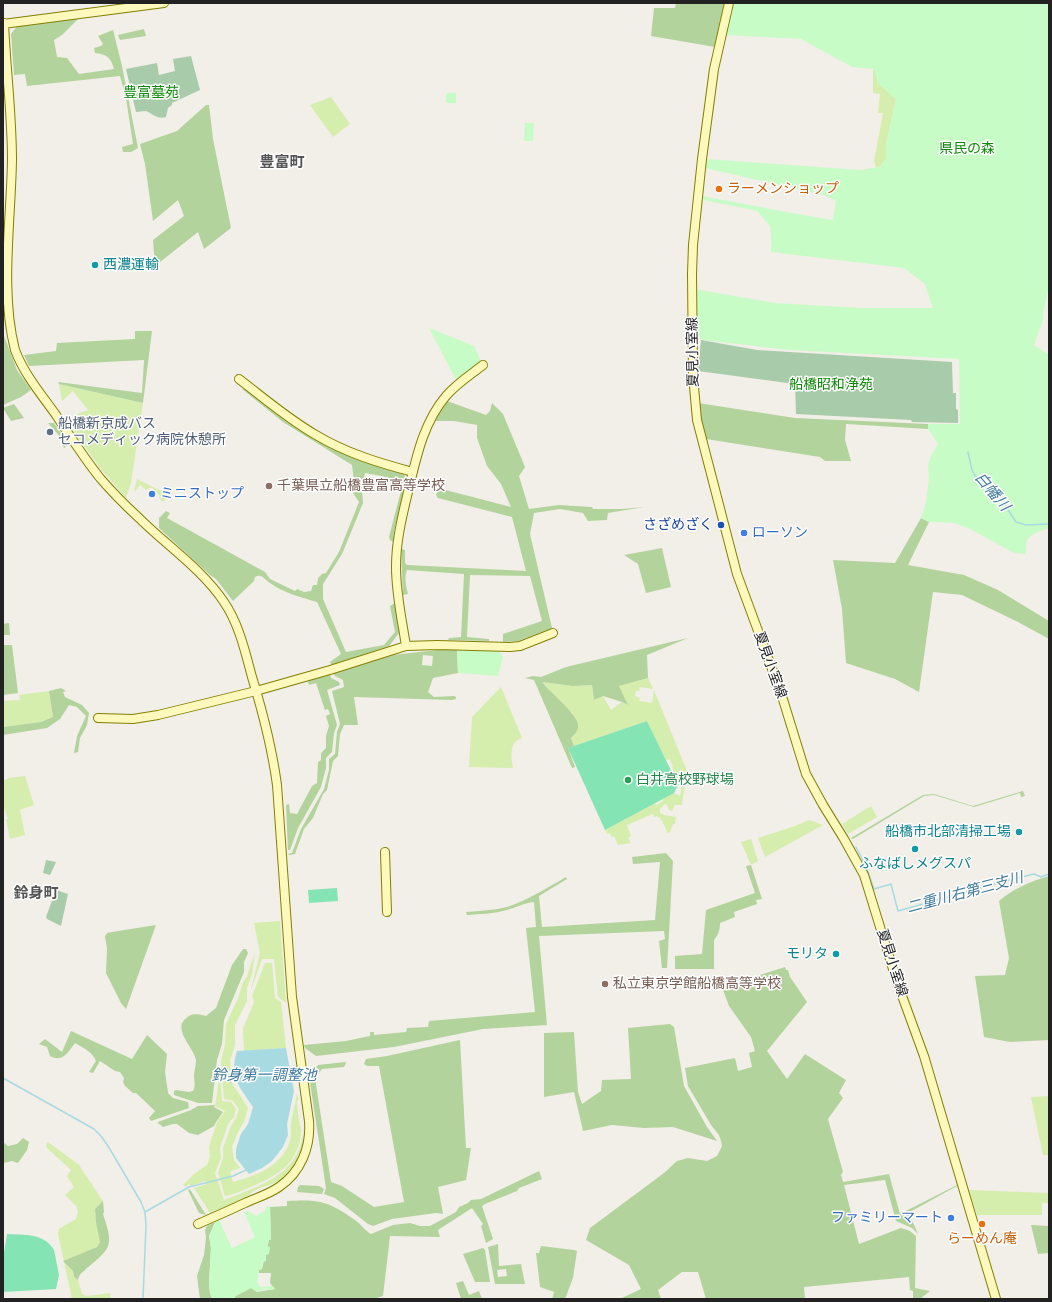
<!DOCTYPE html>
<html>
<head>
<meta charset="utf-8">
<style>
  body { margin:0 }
  #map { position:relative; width:1052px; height:1302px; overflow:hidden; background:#f2eee8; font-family:Figtree,sans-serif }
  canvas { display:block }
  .frame { position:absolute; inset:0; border:4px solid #222; pointer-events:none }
</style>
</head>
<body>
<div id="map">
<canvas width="1052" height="1302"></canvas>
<div class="frame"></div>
</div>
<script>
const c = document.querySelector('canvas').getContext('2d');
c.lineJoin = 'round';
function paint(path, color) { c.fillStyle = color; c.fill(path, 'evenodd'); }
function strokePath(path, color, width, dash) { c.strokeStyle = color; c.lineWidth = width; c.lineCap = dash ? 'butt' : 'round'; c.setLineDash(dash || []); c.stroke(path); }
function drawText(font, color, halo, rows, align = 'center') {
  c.font = font + ' Figtree,"Noto Sans JP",sans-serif'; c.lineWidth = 3; c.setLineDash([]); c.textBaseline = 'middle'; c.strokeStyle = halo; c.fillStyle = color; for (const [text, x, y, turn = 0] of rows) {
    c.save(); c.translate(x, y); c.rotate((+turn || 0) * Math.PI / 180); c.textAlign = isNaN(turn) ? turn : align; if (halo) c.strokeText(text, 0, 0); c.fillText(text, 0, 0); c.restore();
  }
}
paint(new Path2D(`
  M875 69 878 83 896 99 886 144V159L879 167H876L874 161 883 113H878L880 94 873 93V70Z
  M331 97 350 124 333 137 310 105Z
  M59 384 143 403 131 483 126 498 100 468 73 430 83 423 77 414 88 410 73 391 62 401Z
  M137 479 169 495 163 502 159 497 160 496 151 487 146 490 140 485 134 492Z
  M648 678 653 689 640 687 639 691H636L635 696 640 698 639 701 652 703 654 690 687 771 682 805H675L672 811 669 810 667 805 665 804 660 809V813L664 815 676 817 675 824H673L670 832 667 833 666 832 667 831 660 817 659 818 657 816 654 817 653 814 627 825 631 836 628 838 631 843 618 845 614 836 612 837 609 833 607 834 605 830 655 803 656 805 663 801 662 799 674 793 680 796 682 786 678 785 672 774 675 773 672 767 673 766 669 759 666 760 647 721 574 746 571 738C579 729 579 724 573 714L542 682 573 686 592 685 594 700 603 696 611 710 622 702 627 705 619 686Z
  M501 687 522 738C509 742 511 756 513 768L469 767 472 717Z
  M49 691 53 717 41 722 3 727V701L20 700 19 695Z
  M25 776 34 805 20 810 25 835 10 839 6 819H8L3 806V781L9 778Z
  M871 806 877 817 848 834 842 824Z
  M809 820 823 825 765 857 758 838 795 826Z
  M751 839 758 861 751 865 741 842Z
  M280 921 286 1003 278 997 274 959H262L250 993 260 953 254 923Z
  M255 952 252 974 247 988V1001L235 1025V1045L230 1061 232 1083 248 1108 244 1122 238 1132 232 1147 234 1160 240 1168 230 1171 233 1182C256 1176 283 1166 290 1140 292 1134 290 1128 291 1122 293 1113 295 1103 297 1094L299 1100 297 1101C297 1107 298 1113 299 1119 299 1125 302 1128 301 1134 297 1166 275 1177 248 1188 241 1191 233 1195 225 1196L218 1173 223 1158V1148L231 1126 236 1118 239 1109 233 1101 224 1099 221 1061 225 1044 226 1024 239 996 242 984 247 976Z
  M265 963H272L275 998 281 1002 286 1048 244 1051 243 1029 254 1002 252 996Z
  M220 1073 222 1101 231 1102 236 1109 234 1117 228 1124 220 1148 221 1158 215 1173 224 1200C258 1186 296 1177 303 1135 305 1126 303 1115 302 1107L303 1106C307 1133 305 1165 279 1181 272 1185 263 1186 256 1190 252 1192 248 1196 244 1199 233 1205 221 1208 210 1213L194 1188 207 1184 205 1181 191 1186 189 1184 186 1187 183 1185 194 1174 207 1165 210 1157 209 1147 217 1122 225 1111 215 1106Z
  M1049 1096V1155H1043L1031 1097Z
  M48 1142 79 1165 103 1201 95 1209 96 1223 100 1241 97 1247 63 1261 73 1271 74 1277 78 1280 82 1294 87 1296 110 1293 111 1299H72L58 1234 59 1229 76 1219 78 1211 76 1206 65 1195 74 1187 67 1176 71 1170 47 1148 46 1145Z
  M969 1190 1049 1193V1203H1042V1215H977Z`), '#d5eead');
paint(new Path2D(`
  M676 3H725L715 47 651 36 654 8H675Z
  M80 17 62 35 54 40 57 57 67 58 79 74 114 69C111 58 107 54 95 53L94 48 101 46 103 44 98 36 113 30 122 66 138 148 131 152H123L122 147 133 144 126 98 120 76 27 86 25 74 14 75 11 34 17 26Z
  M144 29 146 36 120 40 118 35Z
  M206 105H209L213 139 231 228 204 249 198 232 155 266 153 240 184 216 178 200 153 221 145 164 140 144 177 131Z
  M135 331H152L143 403 59 384 58 382 142 393 144 360 29 366 24 355 56 351 57 343 135 339Z
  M3 333 17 370 31 390 21 397 3 405Z
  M242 389H247L285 419 404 474 407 480 394 530 393 542 390 540 389 537 402 487 400 482 382 476 365 473 362 489 363 503 342 554 323 584V599L346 652 384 645 395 632 390 606 393 604H395L399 633 389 646 334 664H331L330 662 341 654 317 602C300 597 284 593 270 583 265 580 262 573 255 577L254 581 233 601 216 579 210 575 159 528V518L166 511 170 513 167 518 265 572 270 579 295 591 297 589 304 592 311 591 313 585H317L318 578 322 574 326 573 339 552 359 502 351 490 354 481 352 465 283 422Z
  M447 401 486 415 490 411 492 403 503 414 525 467 519 476 529 509 559 505 592 507 593 509H622L644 507 608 513 607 520 588 521 583 513 560 509 534 513 530 534 552 628 518 641 503 642V634L542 621 530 576 470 575 467 637 489 639V641L448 640 449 638 461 637 464 574 407 570C404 577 406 586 408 594L403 595 401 549 405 550V563L407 565 526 571 512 517 438 498 436 495 438 488 511 507 501 484 487 466 477 438V425L454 421H434Z
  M698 403 795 418 928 424V429L846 424 845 440 851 461H825L820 457 706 439Z
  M14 404 24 418 11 421 3 408Z
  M48 423H54L69 444 64 448 62 444 63 440Z
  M921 518 929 522 908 565 964 575 998 590 1049 621V639L1018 622 962 595 933 592 919 692 895 679 846 663 842 609 833 560 895 563Z
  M662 548 671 587 646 593 638 564 624 555Z
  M9 623 10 635H3V624Z
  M688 638 647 655 648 678 619 686 628 705 622 702 603 696 594 700 592 685 573 686 542 682C550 692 576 713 578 724 579 730 575 734 571 738L574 746 568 748 575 767 572 768 534 680 525 678 533 676 541 677 566 667Z
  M3 645H12L18 693 3 695Z
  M437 650H457L458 673 433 678 428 692 434 697 454 696 456 697V699L452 700 354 697 358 725H344L340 734 338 756 333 761 327 790 323 794 313 818 304 829 295 854 289 855 288 854 292 853 301 829 324 789 329 770V759L335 754 337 732 340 724 332 691 344 687 343 680 335 676 333 673 393 655ZM423 655 433 656 432 666 422 665Z
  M330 674 331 678 339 682 340 685 327 690 337 725 334 733 332 752 326 758V768L321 787 298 828 290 850H288L286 805 289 804 290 813 297 814 312 786 317 783 318 762 321 760V753L326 748V736L329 726 326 716 330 714 328 709 325 710 316 683 309 685 308 681Z
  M61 688 66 691 63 692 65 697 82 705 89 713 87 725 80 738 78 752 74 753 77 736 86 716 77 707 69 705 60 719 47 728 3 735V727L41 722 53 717 49 691Z
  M1023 791 1025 796 1021 797 1020 793 974 807 934 795 924 796 853 839 851 838 923 795 934 794 973 806Z
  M666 853 673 861 667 968H662L659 941 665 939 664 931 539 936 547 1025 483 1029 394 1047 316 1056 305 1048 304 1045 346 1041 370 1036V1032H374V1035L406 1032 407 1028 428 1027 429 1021 535 1012 526 928 536 927 534 902C524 903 517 907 507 910 494 914 480 914 467 915L466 912C480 911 494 910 507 907 528 900 547 888 566 877L567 879 539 896 542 927 655 920 660 862 633 864 632 857Z
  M751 865 762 899 756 900 757 904 734 912 735 917 720 923C720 930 718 935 714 940V969H675V956L702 954 706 910 755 893 746 866Z
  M1049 876V1040L1010 1042 984 1037 975 976 1005 975 1009 958 999 901C1014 888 1030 882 1049 876Z
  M156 925 126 1009 121 1003 106 973 107 949 105 936 107 933 112 932Z
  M243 949H246L248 953 244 962V972L224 1020 222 1044 217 1060 212 1103H198L174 1095V1091L176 1090 189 1092 193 1091C196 1086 194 1081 194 1076 194 1071 196 1066 196 1060 194 1049 178 1035 182 1023 189 1013 195 1013 206 1016L216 1008 232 965Z
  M785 967 786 970H788L790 977 807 1002 767 1051 787 1079 805 1054 846 1080 839 1093 843 1098 828 1119 843 1172 841 1175 843 1182 889 1174 900 1214 957 1185V1186L908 1213 911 1218 918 1234 912 1228 896 1221 885 1180 844 1185 859 1244 901 1228 910 1231 916 1236 915 1288 930 1291 920 1299H913V1291L910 1290 909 1277 804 1287 805 1299H706L698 1272H682L658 1290 661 1299H620L641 1289 629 1265 586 1240 590 1228 664 1173 677 1161 688 1158 707 1161 717 1156 722 1146 721 1141 719 1135 711 1125 688 1086 685 1068 735 1058 738 1071 752 1067 749 1053 755 1051 751 1037 729 1006 722 987Z
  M670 1024 674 1027 684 1086 707 1127 717 1141 673 1127 644 1128 612 1125 583 1131 574 1092 544 1097V1033L574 1032 578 1092 582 1104 601 1091 602 1080 631 1079 628 1028Z
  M71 1031 132 1059 147 1035 167 1054 165 1072 168 1093 173 1098 188 1102 189 1108 151 1121 149 1118 155 1111 136 1093H133L125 1086 123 1082 124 1078 120 1072 115 1071 100 1061 93 1073 89 1072 96 1061C92 1051 83 1048 75 1043 68 1052 63 1063 50 1056L47 1047 39 1044 45 1039 62 1052Z
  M460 1040 466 1148H471L466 1180 438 1187 443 1214 436 1213 392 1219 373 1226 368 1224 335 1198 324 1194 326 1188 309 1076 318 1065 345 1062 346 1063 344 1067 322 1069 315 1078 331 1182 342 1186 374 1207 404 1202 379 1066H367L364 1064 366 1059 387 1056Z
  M215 1105 214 1107 223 1112 216 1122 214 1126 198 1135 189 1133 177 1124H173L163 1127 158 1123V1122L191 1110 198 1106Z
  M23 1138 29 1142 27 1150 18 1163 12 1161 3 1163V1142L8 1146 17 1144Z
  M539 1171 542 1179 519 1188 517 1191 485 1204 482 1206 493 1239 486 1243 481 1226 483 1224 472 1208 438 1230 440 1237 390 1236 383 1296 373 1299H234L235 1296 251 1288 257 1292 275 1289 270 1283 271 1273H259V1270L262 1269 269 1240 271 1239 270 1207 287 1206V1201C320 1199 328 1201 355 1220 361 1224 365 1231 371 1234L393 1225 410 1223 420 1226H430L456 1212 459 1207 468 1203 471 1200 481 1199Z
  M300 1185 319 1186 324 1189 322 1194 297 1192 298 1187Z
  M189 1189 191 1191 206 1215 199 1213 188 1190Z
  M103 1201 104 1212 103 1214C113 1245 113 1247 87 1268 83 1272 79 1274 78 1280L74 1277 73 1271 63 1261 97 1247 100 1242 96 1223 95 1209Z
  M215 1222 209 1236 211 1248 209 1283 210 1293 212 1299H200L197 1276 204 1255 206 1238 205 1230 207 1226Z
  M1031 1225 1049 1226V1253L1038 1254Z
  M498 1244 499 1266 521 1264 525 1284H495L488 1247ZM506 1269 507 1276 498 1277 497 1270Z
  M541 1246 574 1250 577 1251 573 1278 565 1299H552L554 1292 540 1287 536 1253H539Z
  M483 1248 485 1250 490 1282H475L463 1254Z
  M463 1281 469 1295 479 1291 482 1299H461L456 1283Z`), '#b3d39c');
paint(new Path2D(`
  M191 56 200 90 172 103V105L168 108 166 117C158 120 153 114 146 111L136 112 126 69 157 63 159 75 175 71 173 59Z
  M701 340 757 350 952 362 953 393H956V409L958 410V423L912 422 911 420 796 414 795 384 698 371Z
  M46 860 56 862 50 875 43 873Z
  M56 890 68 894 61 926 47 919 46 917Z`), '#a8cca9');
paint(new Path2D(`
  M734 3H1049V285L1043 313V320L1034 345 1049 355V528C1041 531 1027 534 1026 544 1026 548 1027 550 1025 554L1014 553 970 529 954 523 938 522H929L921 518 926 503 929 478 928 464 932 454 938 444 928 429V424H960L959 359 789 350 695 339 694 289 775 303 862 308H933L925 284 904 268 771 252V234L770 226 757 211 704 200 702 196 792 213 833 220 836 201 824 195 705 168 706 159 860 170 879 167 886 159V144L896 99 878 83 874 69 852 67 801 39 726 35Z
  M446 93H456V103H446Z
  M525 123H534L533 141H524Z
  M429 328 474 346 481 361 456 380Z
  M457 650 499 651 503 657 498 676 458 673Z
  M267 1206 270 1207 271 1240H269L267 1246 270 1247 269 1254 266 1255V1261L263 1262 262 1269 259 1270 257 1282 261 1287 272 1286 275 1288 273 1290 265 1289 257 1292 251 1288 236 1296 234 1299H212L210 1293 209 1283 211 1248 209 1236 215 1223 214 1222 219 1220 232 1248 255 1237 244 1212 248 1211 256 1216 265 1211Z`), '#c8fcc6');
paint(new Path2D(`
  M647 721 678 785 674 793 605 830 568 748Z
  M337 888 338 901 309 903 308 890Z
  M7 1234C25 1235 44 1233 54 1250L59 1275 56 1289 3 1292V1259Z`), '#84e4b3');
paint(new Path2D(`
  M286 1048 294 1091 287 1124 288 1135 283 1147 272 1161 262 1168 249 1174 236 1158V1149L241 1134 248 1124 253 1107C239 1086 229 1077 237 1051Z`), '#a7dbe1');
strokePath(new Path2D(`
  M968 452 972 470 975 476 987 489 999 496 1016 522 1026 525 1049 524
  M856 847 865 864 874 889 891 884 898 911 1009 880 1034 874 1041 877 1049 874
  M3 1078 94 1129 101 1136 108 1146 141 1202 145 1212 146 1226 143 1299
  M145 1212 189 1187 233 1176 246 1170`), '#a7dbe1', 1.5);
const secondary = new Path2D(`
  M729 3 714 69 702 159 693 245 692 274 693 376 697 420 737 574 781 693 806 774 823 805 844 839 864 875 897 982 924 1056 996 1299
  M4 23C6 69 12 114 12 160 11 221 0 292 15 350 24 374 41 394 56 415 70 436 84 458 100 478 112 492 125 505 139 518 166 545 202 569 224 602 239 624 245 651 252 677 263 713 272 748 277 785L292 997 309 1121C311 1147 301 1172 279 1187 269 1194 256 1198 245 1203 230 1210 214 1217 198 1224
  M3 24 164 3
  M239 379C264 398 288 419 316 435 346 453 379 463 413 472
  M406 646C402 620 396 594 396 567 396 541 402 517 408 492 416 459 423 423 446 396 456 384 470 375 483 365
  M98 718 133 719 158 715 256 691 330 670 406 646 437 645 510 647 520 646 553 633
  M385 852 387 912`);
strokePath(secondary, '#828000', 10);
strokePath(secondary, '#fdf8bc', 8);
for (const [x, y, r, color] of [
  [719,189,4,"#e8710a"],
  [95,265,4,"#0f9aa8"],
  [50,432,4,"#5c6f8a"],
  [269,486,4,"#8d6e63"],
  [152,494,4,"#3f7fe0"],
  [721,525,4,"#1a4fb4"],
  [744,533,4,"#3f7fe0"],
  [628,780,4,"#2e9e5b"],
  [1019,832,4,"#0f9aa8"],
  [915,849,4,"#0f9aa8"],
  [836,954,4,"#0f9aa8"],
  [605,984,4,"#8d6e63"],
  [951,1218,4,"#3f7fe0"],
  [982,1224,4,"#e8710a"]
]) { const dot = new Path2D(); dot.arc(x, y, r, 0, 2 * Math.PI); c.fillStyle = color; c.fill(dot); strokePath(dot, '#fff', 1.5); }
drawText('14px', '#0c8907', '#fff', [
  ["豊富墓苑",151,93],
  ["県民の森",967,149],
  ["船橋昭和浄苑",831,385]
]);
drawText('14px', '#c56008', '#fff', [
  ["ラーメンショップ",727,189],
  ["らーめん庵",982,1239,"center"]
], 'left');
drawText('14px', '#0d838f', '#fff', [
  ["西濃運輸",103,265,"left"],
  ["船橋市北部清掃工場",1011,832],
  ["ふなばしメグスパ",915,864,"center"],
  ["モリタ",828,954]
], 'right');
drawText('14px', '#222', '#fff', [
  ["夏見小室線",693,352,-91],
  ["夏見小室線",770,665,70],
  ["夏見小室線",892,963,72]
]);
drawText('14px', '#4e5e75', '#fff', [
  ["船橋新京成バス",58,424],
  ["セコメディック病院休憩所",58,440]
], 'left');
drawText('14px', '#785e54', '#fff', [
  ["千葉県立船橋豊富高等学校",277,486],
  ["私立東京学館船橋高等学校",613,984]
], 'left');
drawText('14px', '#366cbe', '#fff', [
  ["ミニストップ",160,494],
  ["ローソン",752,533],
  ["ファミリーマート",943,1218,"right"]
], 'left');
drawText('14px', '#164399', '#fff', [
  ["さざめざく",713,525]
], 'right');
drawText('14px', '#27864d', '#fff', [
  ["白井高校野球場",636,780]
], 'left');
drawText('bold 15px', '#555', '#fff', [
  ["豊富町",282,163],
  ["鈴身町",36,894]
]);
drawText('italic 15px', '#407b9e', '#fff', [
  ["白幡川",992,492,50],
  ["二重川右第三支川",965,893,-15],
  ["鈴身第一調整池",264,1076]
]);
</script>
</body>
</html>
